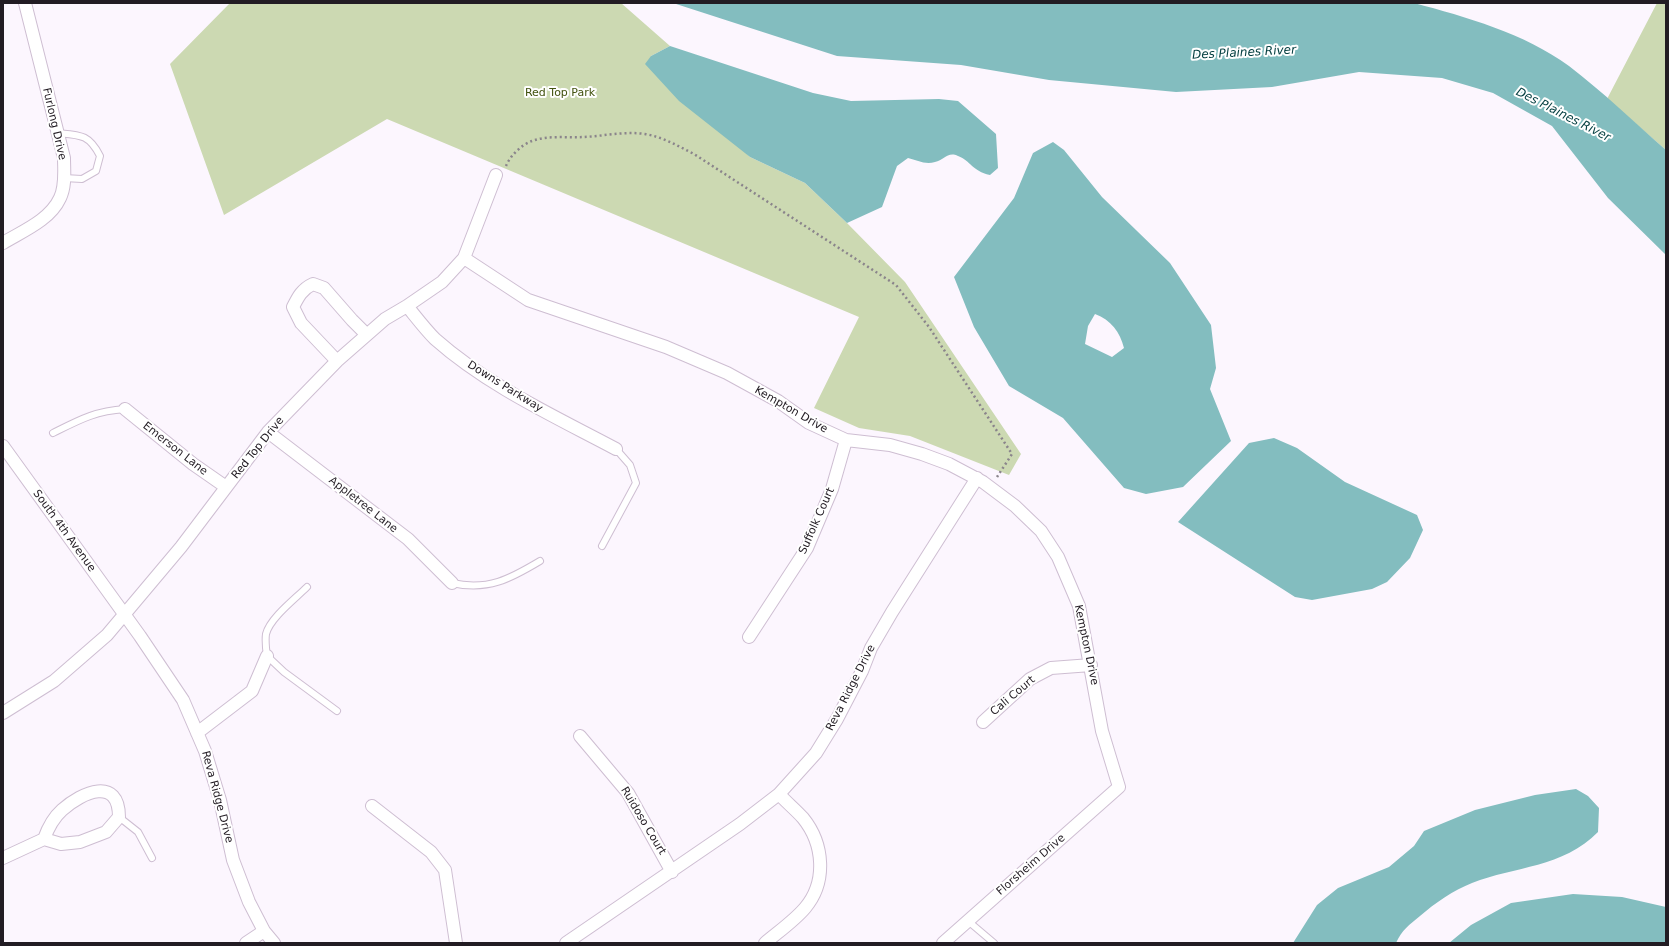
<!DOCTYPE html>
<html>
<head>
<meta charset="utf-8">
<style>
  body { margin:0 }
  #map { position:relative; width:1669px; height:946px; overflow:hidden; background:#fcf6fe; font-family:"DejaVu Sans",sans-serif }
  canvas { display:block }
  .frame { position:absolute; inset:0; border:4px solid #221c23; pointer-events:none }
</style>
</head>
<body>
<div id="map">
<canvas width="1669" height="946"></canvas>
<div class="frame"></div>
</div>
<script>
const c = document.querySelector('canvas').getContext('2d');
c.lineJoin = 'round';
function paint(path, color) { c.fillStyle = color; c.fill(path, 'evenodd'); }
function strokePath(path, color, width, dash) { c.strokeStyle = color; c.lineWidth = width; c.lineCap = dash ? 'butt' : 'round'; c.setLineDash(dash || []); c.stroke(path); }
function drawText(font, color, halo, rows, align = 'center') {
  c.font = font + ' "DejaVu Sans",sans-serif'; c.lineWidth = 4; c.setLineDash([]); c.textBaseline = 'middle'; c.strokeStyle = halo; c.fillStyle = color; for (const [text, x, y, turn = 0] of rows) {
    c.save(); c.translate(x, y); c.rotate((+turn || 0) * Math.PI / 180); c.textAlign = isNaN(turn) ? turn : align; if (halo) c.strokeText(text, 0, 0); c.fillText(text, 0, 0); c.restore();
  }
}
paint(new Path2D(`
  M230 3H621L670 46 651 56 750 157 805 183 847 223 905 282 1021 454 1009 475 910 436 859 428 814 408 859 317 387 119 224 215 170 64Z
  M1657 3H1666V150L1607 99Z`), '#ccd9b2');
paint(new Path2D(`
  M673 3H1414C1466 17 1524 33 1569 66 1603 92 1634 122 1666 150V255L1608 198 1552 126 1493 93 1442 78 1359 72 1272 87 1176 92 1049 80 961 65 837 56Z
  M670 46 813 93 851 101 939 99 958 101 996 134 998 168 990 175C972 171 971 161 958 156 948 151 944 160 935 162 925 165 917 160 908 158L897 166 882 207 847 223 805 183 750 157 679 101 645 64 651 56Z
  M1053 142 1064 150 1102 197 1170 263 1211 325 1216 368 1210 389 1231 441 1183 487 1146 494 1124 488 1063 418 1009 386 974 327 954 277 1014 198 1033 153ZM1095 314C1111 320 1120 332 1124 348L1112 357 1085 344 1088 326Z
  M1274 438 1297 448 1345 482 1417 515 1423 530 1410 558 1387 582 1372 589 1312 600 1295 597 1178 522 1249 443Z
  M1576 789 1588 796 1599 808 1598 832C1563 868 1515 866 1472 883 1454 890 1435 903 1420 916 1409 925 1402 930 1396 943H1293L1317 905 1338 888 1389 867 1414 846 1424 831 1475 810 1535 795Z
  M1573 894 1622 897 1666 907V943H1449L1471 925 1511 903Z`), '#83bdbf');
const lane = new Path2D(`
  M57 133C80 135 89 134 100 156L96 171 82 179 64 178
  M53 433C79 420 95 411 125 409
  M602 546 636 483 630 465 616 449
  M452 583C488 591 510 579 540 561
  M307 587C295 599 270 618 266 634 265 641 266 649 267 656L284 672 337 711
  M119 817 138 832 152 858
  M968 921 994 943`);
const street = new Path2D(`
  M3 243C23 231 50 220 60 198 66 186 64 170 64 158L25 3
  M464 258 528 300 666 347 727 373 778 401 809 423 846 440 890 445 922 454 949 464 983 482 1015 506 1041 531 1058 557 1079 606 1102 731 1119 787 943 943
  M407 306C416 317 425 329 435 339 488 386 554 416 616 449
  M337 361 301 323 293 307C298 297 302 289 313 284L324 288 352 320 366 334
  M125 409 193 464 226 487
  M268 432 408 539 452 583
  M3 446 140 636 183 700 205 751 220 800 233 860 249 902 264 931 274 943
  M749 637 807 548 832 489 846 440
  M3 713 54 681 107 635 181 547 268 432 337 361 385 319 407 306 442 282 464 258 496 175
  M983 722 1030 679 1051 668 1091 665
  M197 733 252 691 267 656
  M580 736 628 793 672 872
  M372 806 431 852 445 870 456 943
  M3 858 44 839 61 844 80 842 106 832 119 817C119 776 82 792 62 810 53 818 48 828 44 839
  M246 943 264 931
  M566 943 740 824 779 794 816 753 837 719 862 671 871 648 892 612 977 478
  M765 943C778 932 794 921 805 908 827 882 824 844 803 818 795 809 786 802 779 794`);
strokePath(lane, '#cebed2', 8);
strokePath(street, '#cebed2', 14);
strokePath(new Path2D(`
  M506 166C510 156 521 145 532 141 548 135 567 138 584 137 604 136 624 131 645 134 663 137 678 146 694 154L896 285 929 327 1012 454 997 477`), '#8a848b', 2.5, [2, 3]);
strokePath(lane, '#fff', 6);
strokePath(street, '#fff', 12);
drawText('11px', '#42520f', '#fff', [
  ["Red Top Park",560,93]
]);
drawText('11px', '#221c23', '#fff', [
  ["Furlong Drive",54,124,77],
  ["Downs Parkway",505,387,32],
  ["Kempton Drive",791,410,30],
  ["Red Top Drive",258,448,-51],
  ["Emerson Lane",175,449,38],
  ["Appletree Lane",363,505,38],
  ["Suffolk Court",817,521,-66],
  ["South 4th Avenue",64,531,54],
  ["Kempton Drive",1086,645,78],
  ["Reva Ridge Drive",851,688,-63],
  ["Cali Court",1013,696,-40],
  ["Reva Ridge Drive",217,797,75],
  ["Ruidoso Court",643,821,59],
  ["Florsheim Drive",1031,865,-41]
]);
drawText('italic 12px', '#064042', '#fff', [
  ["Des Plaines River",1244,53,-3],
  ["Des Plaines River",1563,115,27]
]);
</script>
</body>
</html>
